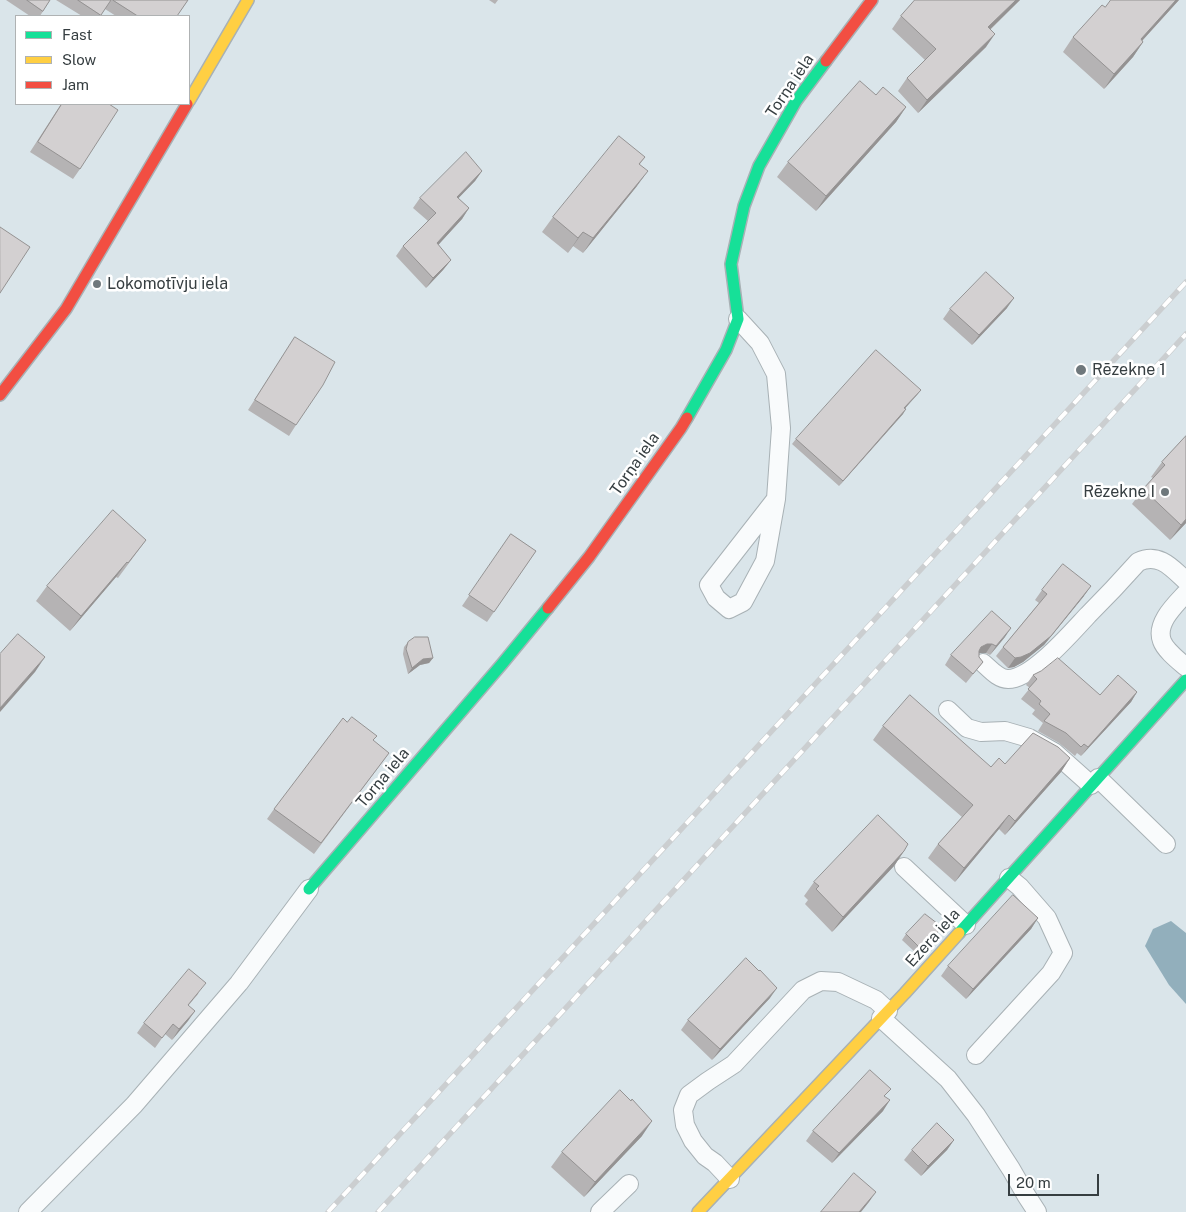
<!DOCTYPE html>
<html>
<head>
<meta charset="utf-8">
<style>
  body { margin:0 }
  #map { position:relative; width:1186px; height:1212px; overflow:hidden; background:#dae5ea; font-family:"Public Sans",sans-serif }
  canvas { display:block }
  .legend { position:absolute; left:15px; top:15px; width:175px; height:90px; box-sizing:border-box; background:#fff; border:1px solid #afb2b3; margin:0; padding:6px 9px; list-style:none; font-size:15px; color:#363e41 }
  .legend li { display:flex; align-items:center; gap:10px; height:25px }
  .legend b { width:25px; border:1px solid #afb2b3 }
  .scale { position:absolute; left:1008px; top:1174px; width:91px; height:22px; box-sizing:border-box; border:2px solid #363e41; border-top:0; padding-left:6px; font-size:15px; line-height:18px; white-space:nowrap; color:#363e41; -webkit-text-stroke:4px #fff; paint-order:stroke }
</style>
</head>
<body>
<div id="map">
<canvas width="1186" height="1212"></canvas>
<ul class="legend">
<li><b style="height:6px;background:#16e098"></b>Fast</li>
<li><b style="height:6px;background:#ffcf43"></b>Slow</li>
<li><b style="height:6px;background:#f24e42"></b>Jam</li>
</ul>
<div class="scale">20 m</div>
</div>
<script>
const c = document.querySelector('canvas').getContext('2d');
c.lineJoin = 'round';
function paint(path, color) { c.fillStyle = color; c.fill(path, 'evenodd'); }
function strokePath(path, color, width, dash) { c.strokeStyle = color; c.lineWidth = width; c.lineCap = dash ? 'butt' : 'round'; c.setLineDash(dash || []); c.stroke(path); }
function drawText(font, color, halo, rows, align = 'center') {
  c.font = font + ' "Public Sans",sans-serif'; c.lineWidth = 5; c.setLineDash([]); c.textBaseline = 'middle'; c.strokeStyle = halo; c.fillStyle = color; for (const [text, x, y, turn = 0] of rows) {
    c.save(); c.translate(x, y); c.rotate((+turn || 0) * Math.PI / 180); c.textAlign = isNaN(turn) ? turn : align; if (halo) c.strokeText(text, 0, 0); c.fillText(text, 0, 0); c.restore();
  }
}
paint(new Path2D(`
  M1171 921 1186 933V1004L1169 985 1145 946 1153 929Z`), '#92afbc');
const lane = new Path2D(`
  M738 319 760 343 776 374 781 428 776 499 709 585 716 598 729 609 743 602 765 561 776 499
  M1186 593C1176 604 1155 623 1162 641 1165 650 1179 661 1186 667
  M983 663C990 669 998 679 1008 679 1032 679 1071 633 1088 615 1105 598 1122 580 1138 562 1159 552 1172 568 1186 581
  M948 710 967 728 981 732 1005 731 1029 738 1054 752 1091 785
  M1098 778 1166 844
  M904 867 966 925
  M881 1018 948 1079 976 1115 1011 1169 1026 1195 1037 1212
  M976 1055 1051 973 1063 953 1047 918 1020 887 1009 878
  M730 1179 715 1163 705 1156 693 1141 685 1125 683 1110 689 1095 708 1081 734 1064 803 990 821 981 838 982 876 1000 888 1011
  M28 1212 134 1105 239 983 309 889
  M600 1212 629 1184`);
const fast = new Path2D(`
  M687 418 726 350 738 319 731 264 744 206 759 166 796 101 826 61
  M309 889 502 664 548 608
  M959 933 1186 680`);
const slow = new Path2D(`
  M189 101 248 0
  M698 1212 905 993 959 933`);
const jam = new Path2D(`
  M826 61 872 0
  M0 395 66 309 187 104
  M548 608 589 557 681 428 687 418`);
strokePath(lane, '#a8b1b5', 20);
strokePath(fast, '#a8b1b5', 14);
strokePath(slow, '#a8b1b5', 14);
strokePath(jam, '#a8b1b5', 14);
strokePath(lane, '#f9fbfc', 18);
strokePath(fast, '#16e098', 11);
strokePath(slow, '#ffcf43', 11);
strokePath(jam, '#f24e42', 11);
const rail = new Path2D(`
  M328 1212 1186 282
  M378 1212 1186 334`);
strokePath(rail, '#cbced0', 5.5);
strokePath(rail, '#fff', 4, [11]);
paint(new Path2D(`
  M6 0H50L40 16H30Z
  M56 0H188L177 16H116L105 9 100 16H82Z
  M489 0H498L495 4Z
  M915 0H1020L991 29 986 47 918 113 898 91 907 78 925 60 892 29 901 16Z
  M1179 0 1142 41 1143 42 1133 57 1104 89 1063 52 1073 37 1105 7Z
  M876 95 906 107 896 122 816 211 777 177 788 162Z
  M61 104H109L80 169 73 179 30 152Z
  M645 157 640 164 637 186 583 253 573 246 568 253 542 232 553 217Z
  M482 171 475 181 458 198 469 208 462 219 438 245 451 260 443 270 426 288 396 256 403 246 428 221 413 208 420 198Z
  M1007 308 972 345 943 319 950 309Z
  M295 337 296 425 289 436 248 410Z
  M921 390 905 408 903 414 839 486 792 444 796 439Z
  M1186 436V523L1170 540 1132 504 1143 489 1153 478 1151 477 1162 462Z
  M511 534 536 551 487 622 462 606Z
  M146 540 118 578 116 577 70 631 36 601 47 586Z
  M1042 590 1084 596 1044 645 1023 662 1014 667 1008 668 996 656 1003 647 1039 603 1035 600Z
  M1005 637 990 655 986 653H979V657L983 662 966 683 945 665 951 655Z
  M408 642 433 658 429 663 420 665 408 674 403 654 404 647Z
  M1033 675 1100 695 1137 692 1131 702 1081 756 1077 753 1075 756 1059 743 1038 731 1043 723 1032 714 1035 710 1021 699 1030 688 1026 685Z
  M347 722 389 753 314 854 267 819 274 809Z
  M883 726 991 767 1005 764 1070 758 1061 772 1005 835 999 829 955 882 928 858 938 844 962 817 873 740Z
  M904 851 894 866 832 932 805 904 808 900 804 896 814 882Z
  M1038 918 1031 929 966 999 941 976 948 966Z
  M942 927 938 932 918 955 902 940 906 934Z
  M199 993 188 1006 195 1011 172 1040 165 1034 155 1048 137 1033 144 1023Z
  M770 998 712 1060 681 1030 688 1020Z
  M886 1097 883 1111 832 1163 806 1141 813 1131Z
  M642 1136 584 1197 551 1167 562 1152Z
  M954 1140 947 1150 921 1176 904 1160 912 1150Z`), '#b5b3b4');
paint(new Path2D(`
  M1016 0H1020L979 40 988 27Z
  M1176 0H1179L1130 54 1141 39Z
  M995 34 986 47 918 113 927 100Z
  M1143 42 1133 57 1104 89 1114 74Z
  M906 107 896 122 816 211 826 196Z
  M482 171 475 181 450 207 457 197Z
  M648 171 637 186 583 253 593 238Z
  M469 208 462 219 430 254 437 243Z
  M583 232 568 253 578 238Z
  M451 260 443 270 426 288 433 278Z
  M1014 298 1007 308 972 345 979 335Z
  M921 390 917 395 901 413 904 408Z
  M906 409 903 414 839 486 843 481Z
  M1186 519V523L1170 540 1181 525Z
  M127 562 116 577 70 631 81 616Z
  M1091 586 1084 596 1044 645 1023 662 1014 667 1008 668 1015 658Z
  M1011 628 1005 637 990 655 996 646Z
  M987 644H992L986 653H980L975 656 981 647Z
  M45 657 35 672 0 712V708Z
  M433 658 429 663 420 665 408 674 412 668 423 659Z
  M1137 692 1131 702 1081 756 1088 747Z
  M1070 758 1061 772 1005 835 1015 821Z
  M1009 815 999 829 955 882 964 868Z
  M904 851 894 866 832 932 843 917Z
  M1038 918 1031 929 966 999 973 989Z
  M777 988 770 998 712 1060 720 1049Z
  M195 1011 188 1021 172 1040 179 1029Z
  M890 1100 883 1111 832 1163 839 1153Z
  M652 1121 642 1136 584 1197 595 1182Z
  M954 1140 947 1150 921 1176 928 1166Z
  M876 1192 869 1202 861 1212H859Z`), '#949292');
const building = new Path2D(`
  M27 0H50L43 11Z
  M78 0H111L101 15Z
  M113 0H188L177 16H138Z
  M915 0H1016L988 27 995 34 927 100 907 78 936 49 901 16Z
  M1111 0H1176L1141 39 1143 42 1114 74 1073 37 1102 5 1105 7Z
  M860 81 876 95 883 87 906 107 826 196 788 162Z
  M62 104H109L118 110 80 169 38 142Z
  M619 136 645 157 639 164 648 171 593 238 583 232 578 238 553 217Z
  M466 152 482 171 457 197 469 208 437 243 451 260 433 278 403 246 436 213 420 198Z
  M0 227 30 247 0 293Z
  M986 272 1014 298 979 335 950 309Z
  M295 337 335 362 323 385 296 425 255 400Z
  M876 350 921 390 904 408 906 409 843 481 796 439Z
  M1186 436V519L1181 525 1143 489 1165 465 1162 462Z
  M113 510 146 540 128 563 127 562 81 616 47 586Z
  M511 534 536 551 494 612 469 595Z
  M1063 564 1091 586 1051 636 1030 653 1021 657 1015 658 1003 647 1047 594 1042 590Z
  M992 611 1011 628 996 646 992 644H987L981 647 979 651V657L983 662 973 674 951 655Z
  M18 634 45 657 0 708V654Z
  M415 637H428L433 658 423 659 412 668 406 649 408 642Z
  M1058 658 1100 695 1118 675 1137 692 1088 747 1084 744 1081 747 1066 733 1044 721 1050 714 1039 704 1041 701 1028 689 1037 679 1033 675 1041 671Z
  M910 695 991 767 999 758 1005 764 1033 733 1058 747 1070 758 1015 821 1009 815 964 868 938 844 973 805 883 726Z
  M352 717 377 736 373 740 389 753 321 843 274 809 343 718 347 722Z
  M878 815 908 844 904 851 843 917 816 889 819 886 814 882Z
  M1013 895 1038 918 973 989 948 966Z
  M925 914 942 927 922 950 906 934Z
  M746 958 759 971 760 970 777 988 720 1049 688 1020Z
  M189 969 206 983 188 1005 195 1011 179 1029 173 1024 162 1038 144 1023Z
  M870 1070 891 1089 884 1096 890 1100 839 1153 813 1131Z
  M620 1090 631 1101 632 1099 652 1121 595 1182 562 1152Z
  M937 1123 954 1140 928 1166 912 1150Z
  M854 1173 876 1192 859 1212H821Z`);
paint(building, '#d3d0d1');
strokePath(building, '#949292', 1);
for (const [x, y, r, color] of [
  [97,284,5,"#6f787c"],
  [1081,370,6,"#6f787c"],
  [1165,492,5,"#6f787c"]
]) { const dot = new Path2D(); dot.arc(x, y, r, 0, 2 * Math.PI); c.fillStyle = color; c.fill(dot); strokePath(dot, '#fff', 2); }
drawText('16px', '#363e41', '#fff', [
  ["Torņa iela",790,86,-56],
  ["Torņa iela",635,464,-55],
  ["Torņa iela",383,778,-50],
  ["Ezera iela",933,938,-48]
]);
drawText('16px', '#363e41', '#fff', [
  ["Lokomotīvju iela",107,284],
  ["Rēzekne 1",1092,370],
  ["Rēzekne I",1155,492,"right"]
], 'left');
</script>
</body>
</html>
